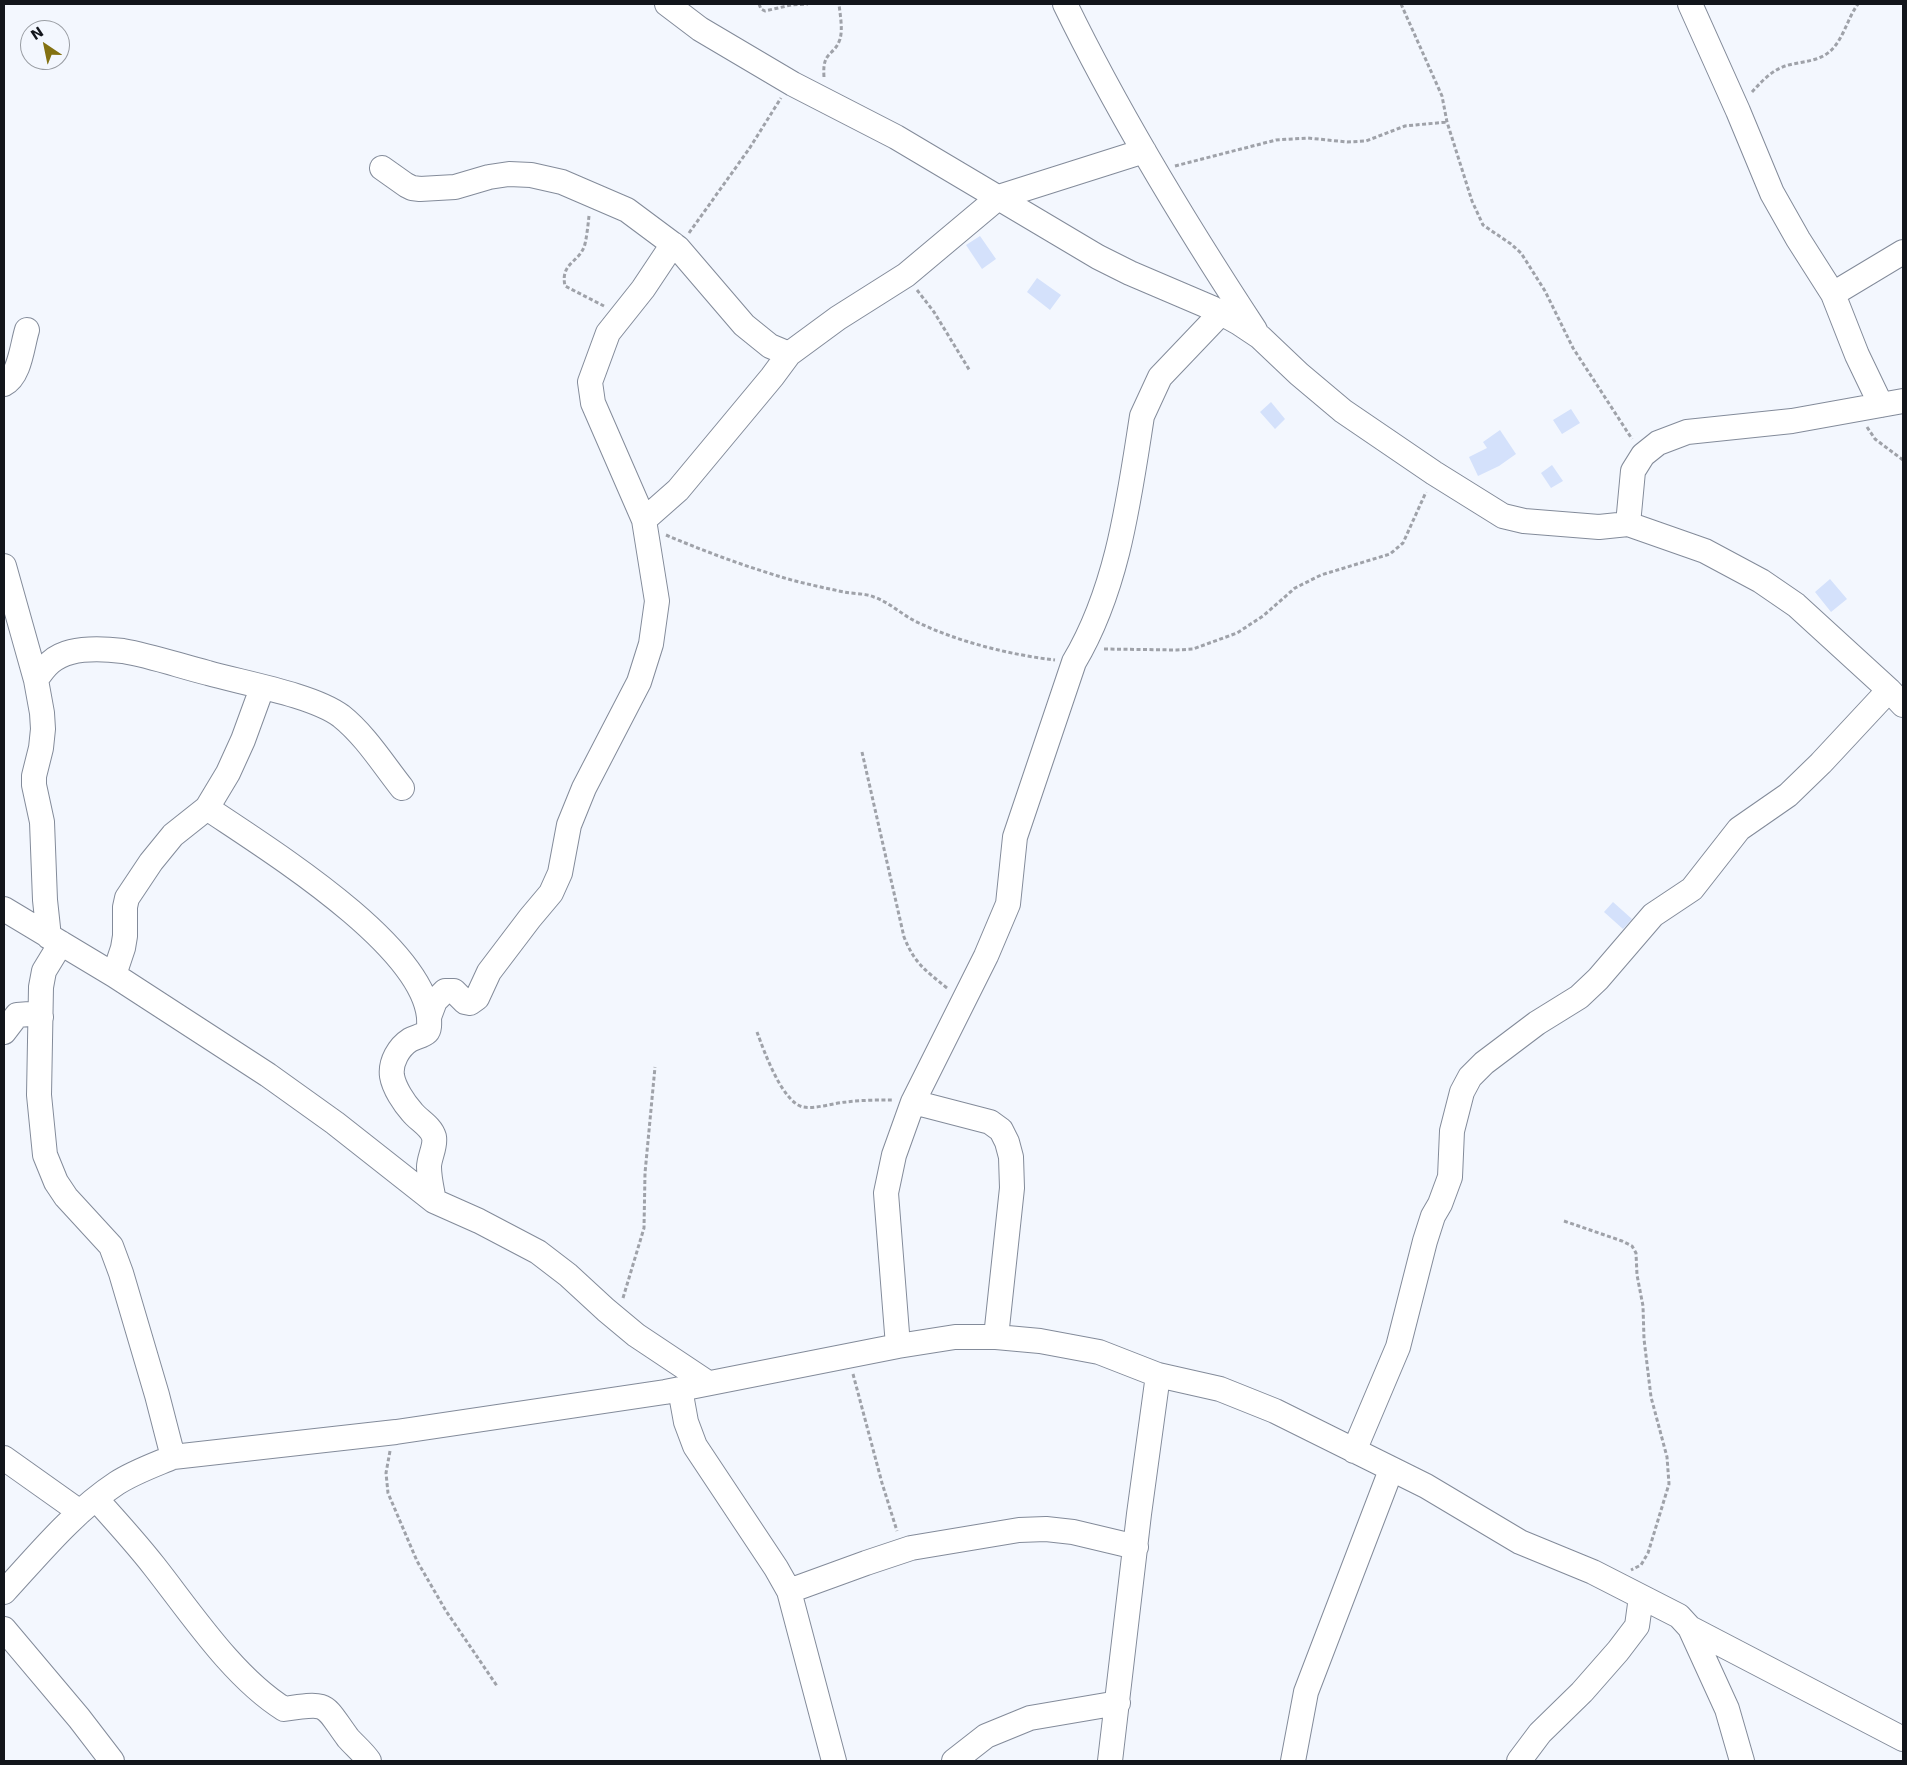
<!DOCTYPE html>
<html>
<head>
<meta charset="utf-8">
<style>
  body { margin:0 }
  #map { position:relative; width:1907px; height:1765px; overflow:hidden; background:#f3f7fe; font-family:"DejaVu Sans",sans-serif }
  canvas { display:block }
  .frame { position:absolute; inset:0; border:5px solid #12151b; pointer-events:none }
  .north { position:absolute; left:20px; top:20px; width:50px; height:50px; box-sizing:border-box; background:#f3f7fe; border:1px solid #999da3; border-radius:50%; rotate:326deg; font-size:14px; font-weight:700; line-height:20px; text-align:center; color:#12151b }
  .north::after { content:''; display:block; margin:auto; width:18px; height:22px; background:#837111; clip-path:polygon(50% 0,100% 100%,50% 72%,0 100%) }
</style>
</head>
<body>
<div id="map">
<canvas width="1907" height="1765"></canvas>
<div class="frame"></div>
<div class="north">N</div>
</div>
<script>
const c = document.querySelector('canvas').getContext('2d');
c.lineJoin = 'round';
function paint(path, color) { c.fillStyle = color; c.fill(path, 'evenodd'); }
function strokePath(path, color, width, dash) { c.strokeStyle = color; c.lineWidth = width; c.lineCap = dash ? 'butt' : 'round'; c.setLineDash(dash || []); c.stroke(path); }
paint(new Path2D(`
  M980 236 996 259 982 269 966 245Z
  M1037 278 1061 295 1050 310 1027 292Z
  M1271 402 1285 419 1275 429 1260 412Z
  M1571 409 1580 423 1562 434 1553 420Z
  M1500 430 1516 454 1499 466 1478 476 1469 457 1487 448 1483 442Z
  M1552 465 1563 481 1551 488 1541 473Z
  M1830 579 1847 599 1831 612 1815 592Z
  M1613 902 1632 919 1623 929 1604 912Z`), '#d4e1fb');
const minor = new Path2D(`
  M667 4 700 29 793 84 896 137 1098 257 1130 273 1212 308 1239 323 1260 337 1299 374 1343 411 1434 473 1503 516 1524 521 1599 527 1628 524 1705 551 1761 581 1796 605 1889 690 1903 705
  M1065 4C1120 117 1186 225 1255 330
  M1690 4 1738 111 1772 193 1798 239 1833 294 1857 355 1881 405
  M382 168 406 185 412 188 420 189 455 187 489 177 509 174 531 175 562 182 627 210 678 248 744 325 770 346 789 354
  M1833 294 1903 252
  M4 384C20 376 22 346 27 330
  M644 520 678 490 772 377 789 354 838 318 906 275 999 197 1144 151
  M1628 524 1633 471 1643 455 1658 443 1687 432 1792 421 1903 401
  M4 566 36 680 42 713 43 729 41 748 34 776V785L42 822 45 900 49 937
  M36 680C45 666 54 656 71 652 87 648 106 649 123 651 152 656 180 666 208 673 243 683 313 695 341 716 365 735 383 764 402 788
  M207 808C266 848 421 943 429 1017 429 1021 430 1029 427 1032 423 1036 415 1037 410 1040 399 1047 390 1062 392 1076 394 1088 404 1103 412 1112 418 1120 431 1126 434 1137 436 1146 429 1158 429 1167 429 1178 432 1190 434 1201
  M4 909 114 975 268 1075 335 1123 434 1201 479 1221 538 1252 568 1275 606 1310 636 1335 708 1383
  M61 943 44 971 41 987 39 1095 45 1155 56 1182 66 1197 111 1246 121 1273 157 1395 173 1457
  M114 975 123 948 125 936V907L127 898 151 862 173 835 207 808 228 773 243 740 262 688
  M429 1017 435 1001 445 991H454L465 1002 470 1003 477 998 489 972 530 918 551 893 560 873 569 825 584 788 639 682 651 644 657 601 644 520 593 403 590 382 608 333 643 289 673 244
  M4 1032 17 1015 30 1014 41 1017
  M913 1102 990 1122 1001 1130 1007 1142 1011 1157 1012 1188 996 1337
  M898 1346 886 1193 894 1155 913 1102 986 956 1008 904 1015 837 1074 662C1118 588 1129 499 1142 416L1160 377 1221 313
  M680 1389 686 1422 695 1446 776 1568 789 1591 834 1761
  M1354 1451 1398 1347 1425 1241 1433 1216 1440 1204 1450 1177 1452 1131 1462 1092 1470 1077 1484 1063 1537 1023 1579 997 1598 979 1653 915 1692 889 1739 829 1788 795 1821 763 1889 690
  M4 1458 80 1512
  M97 1500C116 1521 136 1543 154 1566 191 1613 233 1677 284 1709 330 1702 323 1704 348 1738 355 1746 363 1752 369 1761
  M789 1591 866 1563 911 1548 1019 1530 1046 1529 1073 1532 1136 1547
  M4 1592C39 1554 73 1512 117 1483 134 1472 154 1465 173 1457L396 1432 665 1392 898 1346 955 1337H996L1040 1341 1099 1352 1158 1375 1220 1389 1275 1411 1426 1486 1520 1542 1593 1572 1679 1616 1690 1628 1727 1709 1742 1761
  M1690 1628 1903 1739
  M4 1629 79 1718 112 1761
  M954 1761 986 1736 1030 1718 1118 1703
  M1110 1761 1139 1514 1158 1375
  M1293 1761 1306 1692 1391 1470
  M1519 1761 1540 1733 1582 1692 1618 1651 1637 1626 1641 1597`);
strokePath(minor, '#838b9a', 26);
strokePath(new Path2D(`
  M759 4 761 9 765 11 791 5 808 4
  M1401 4 1442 96 1447 122 1472 201 1483 225 1511 244 1521 253 1545 291 1573 348 1632 439
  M824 77C822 50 834 57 840 39 843 29 840 14 839 4
  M1752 92C1761 82 1771 71 1785 66 1798 62 1813 62 1825 55 1843 44 1846 20 1858 4
  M1175 166 1276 140 1308 138 1347 142 1366 141 1405 126 1447 122
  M589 216C588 225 587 235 585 244 580 263 560 262 565 286L604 306
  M689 233 749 149 781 98
  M917 290 934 312 970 371
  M1867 427 1875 439 1903 460
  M666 535C706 552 747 567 788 579 806 584 825 588 844 592 853 594 864 593 874 597 891 603 903 616 919 623 959 642 1011 655 1055 660
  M1104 649 1177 650 1193 649 1237 633 1263 616 1295 588 1321 575 1390 554 1403 543 1426 492
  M862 752 904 937C915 964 925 970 947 988
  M757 1032C764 1051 782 1102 803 1107 817 1109 833 1103 846 1102 861 1100 878 1100 893 1100
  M1564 1221 1622 1241 1632 1246 1636 1253 1637 1275 1643 1306 1644 1339 1651 1397 1667 1457 1669 1484 1648 1553 1641 1565 1631 1570
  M623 1298 644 1228 645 1173 655 1067
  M853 1374 882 1483 897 1531
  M390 1451 386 1473 388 1493 417 1561 446 1611 497 1686`), '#9fa2a9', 3, [4, 2.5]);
strokePath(minor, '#fff', 24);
</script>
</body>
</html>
